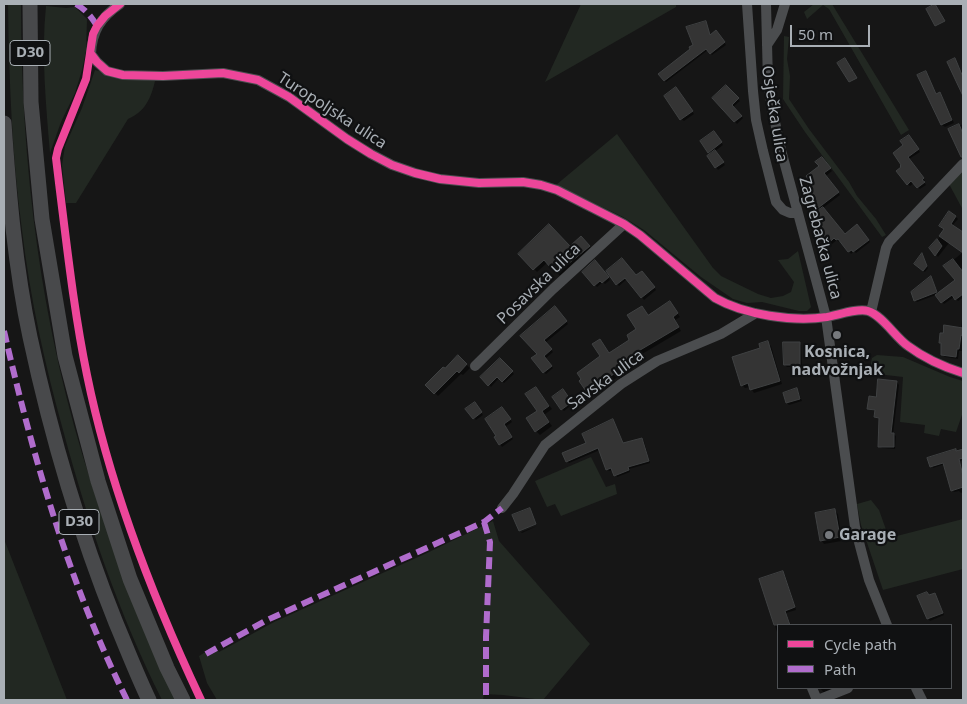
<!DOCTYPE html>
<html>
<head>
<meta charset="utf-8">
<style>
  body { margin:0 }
  #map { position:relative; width:967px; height:704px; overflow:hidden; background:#161616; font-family:"Noto Sans",sans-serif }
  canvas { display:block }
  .frame { position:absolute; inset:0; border:5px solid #a9afb5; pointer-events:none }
  .legend { position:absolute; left:777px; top:624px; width:175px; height:65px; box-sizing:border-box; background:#101112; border:1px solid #4d5053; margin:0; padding:6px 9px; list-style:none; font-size:15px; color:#a9afb5 }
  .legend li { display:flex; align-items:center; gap:10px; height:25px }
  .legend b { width:25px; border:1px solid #4d5053 }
  .scale { position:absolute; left:790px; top:25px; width:80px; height:22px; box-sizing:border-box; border:2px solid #a9afb5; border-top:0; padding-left:6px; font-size:15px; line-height:18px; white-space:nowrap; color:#a9afb5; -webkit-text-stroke:4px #101112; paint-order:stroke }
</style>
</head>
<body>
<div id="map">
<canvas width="967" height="704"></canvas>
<div class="frame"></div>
<ul class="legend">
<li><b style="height:6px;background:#ed469a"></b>Cycle path</li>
<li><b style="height:6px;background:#b06ccc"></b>Path</li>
</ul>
<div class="scale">50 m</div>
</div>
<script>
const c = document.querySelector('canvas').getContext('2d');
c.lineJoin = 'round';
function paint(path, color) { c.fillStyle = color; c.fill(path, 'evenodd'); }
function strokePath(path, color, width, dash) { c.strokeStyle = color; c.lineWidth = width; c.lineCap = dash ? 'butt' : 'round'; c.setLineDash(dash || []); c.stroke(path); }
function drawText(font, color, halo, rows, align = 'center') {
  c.font = font + ' "Noto Sans",sans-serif'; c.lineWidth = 4.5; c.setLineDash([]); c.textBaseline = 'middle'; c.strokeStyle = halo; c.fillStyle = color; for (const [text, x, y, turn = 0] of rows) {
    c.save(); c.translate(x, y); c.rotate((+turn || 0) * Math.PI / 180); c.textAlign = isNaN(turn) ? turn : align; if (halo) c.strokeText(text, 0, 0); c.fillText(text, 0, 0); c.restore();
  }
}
paint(new Path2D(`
  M8 4H21C21 167 41 330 92 485 100 510 111 535 121 559 139 606 157 653 176 700H162C119 614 88 523 63 430 45 365 30 298 22 230 12 155 9 80 8 4Z
  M581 4H676V7L545 82Z
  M814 4H832L909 130 901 135 829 9 823 5 807 19 804 12Z
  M46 6 66 8 75 7 87 19 86 51 82 70 75 93 61 122 50 153C46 105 41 54 46 6Z
  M784 36 789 37 787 59 790 76 789 99 809 129 849 182 857 196 876 219 886 235 882 237 805 132 783 99Z
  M95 70 125 78 155 81C151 98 145 112 128 119L76 203H66L62 165 65 146 82 108Z
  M617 134 713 268 721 276 758 294 771 298 783 296 791 292 794 282 778 260 788 259 798 251 811 307 807 311H799L762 302 747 303 733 299 701 277 644 230 623 217 556 185Z
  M963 169V210L949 184Z
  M877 355 903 357 950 377 963 381V412L956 432 941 429 939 436 924 433 925 425 900 422 903 377 869 373 872 358Z
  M591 457 606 487 615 484 617 494 561 516 555 504 547 507 535 481Z
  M871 500 879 510 889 538 963 519V569L883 590 861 525 857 504Z
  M493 521 499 541 590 644 543 700 503 695 484 694 483 700H217L207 683 199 656 215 646 219 652 274 622 427 553Z
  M4 539 67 700H4Z`), '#222822');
paint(new Path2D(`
  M705 22 711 36 718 33 726 45 712 55 708 50 666 82 664 80 691 50Z
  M955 59 963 74V93L949 62Z
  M925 73 937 95 939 94 942 97 954 123 945 127 942 125Z
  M726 87 740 101 733 107 743 118 737 124 714 98Z
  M678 91 694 114 684 121 681 119Z
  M963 124V155L960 152 950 130Z
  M716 135 723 145 714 152 725 165 718 170 708 157 712 154 709 152Z
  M911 139 920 152 909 159 925 181 924 182 926 185 920 189 914 183 910 186 908 184 902 167Z
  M824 161 832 171 826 176 840 195 823 208 845 235 859 228 870 242 856 253 854 251 851 254 841 240 839 242 837 240 832 244 830 242 813 183Z
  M956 217 958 219 952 226 963 234V266L955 278 945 267 963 252 949 243 938 257 931 248Z
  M581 237 592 249 560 276 548 262 537 272 520 254 570 248Z
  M922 255 928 268 925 272 917 266Z
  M595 262 610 280 605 284 603 282 597 287 584 272Z
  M607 272 636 277 644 275 656 290 644 300 627 279 619 286Z
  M963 273V298L958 301 954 297 944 304 936 295 917 302 915 300 931 278 939 294 956 281 955 279Z
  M670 303 680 317 675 320 681 331 632 360 636 366 608 383 609 384 592 396 589 393 609 354 631 340 648 316Z
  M557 310 568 324 545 343 553 352 545 359 553 368 546 374 543 372 538 354 522 336Z
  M962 320H963V338L962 351H959L958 359 945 357 942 355V345L940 343 961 329Z
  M768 343 771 346 782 384 754 393 750 387 745 388 742 385 762 349Z
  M799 343 801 345 802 367H787L785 365Z
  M458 357 470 368 463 375 461 374 438 396 427 385Z
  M500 359 514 374 504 383 499 378 491 387 482 377Z
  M897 382 899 385 893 434 896 436 895 449 882 448 880 446 881 419 875 417 876 411 871 410 869 408Z
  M797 389 802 401 789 405 787 403Z
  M539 392 552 409 544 415 552 426 540 435 536 431Z
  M565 393 573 404 564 411 562 409Z
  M477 406 483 415 476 420 474 418Z
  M504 410 512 422 505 427 513 439 502 447 496 438Z
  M613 421 624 445 641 439 644 441 650 463 629 469 630 472 617 477 613 470 609 471 607 469 600 450 569 463 567 461Z
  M963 448V460L960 461 963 474V492L961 493 959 491 954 492 952 490 945 464 933 468 929 459Z
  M835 511 838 514 842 541 824 544 821 540Z
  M537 526 522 533 521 532Z
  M783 573 785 575 796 610 786 613 791 625H778V635L760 580Z
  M935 594 944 615 930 621 928 618 929 595Z
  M820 688H844L825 694Z`), '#0007');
const building = new Path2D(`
  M935 4 945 21 935 26 926 9Z
  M706 21 710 35 716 30 725 42 710 54 706 49 664 81 658 74 690 49 689 47 693 45 686 27Z
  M845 58 857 78 849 82 837 63Z
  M955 58 963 77V96L947 62Z
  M926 71 936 94 940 92 952 120 941 125 917 75Z
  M726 85 739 98 732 105 742 116 734 122 712 98Z
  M676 87 693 111 680 120 664 96Z
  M959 124 963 134V157H961L948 129Z
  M714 131 722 142 708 153 700 141Z
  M909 135 919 149 908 157 924 178 922 180 925 182 917 188 911 181 907 185 896 171 901 167 900 166 901 165 893 153 903 145 900 141Z
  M715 150 724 162 715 168 707 156Z
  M822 157 831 168 824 173 839 192 818 208 804 189 811 183 806 176 819 166 815 162Z
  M823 207 845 234 857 224 869 240 853 252 852 250 848 252 838 239 836 240 834 238 829 243 809 217Z
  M949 211 956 216 951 224 963 232V253L939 236 944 229 939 226Z
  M549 224 570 246 581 236 590 246 556 274 544 260 533 270 518 254Z
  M937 239 942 246 935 256 929 248Z
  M922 253 927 266 923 271 914 264Z
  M622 258 636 275 642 271 655 287 641 298 625 278 616 285 606 271Z
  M953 259 963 272V294L955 300 952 295 941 303 935 295 955 280 943 266Z
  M595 260 609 277 602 283 600 281 594 286 582 272Z
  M931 276 937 292 914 301 911 292Z
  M670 301 678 313 673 317 679 327 630 356 633 362 606 379 607 381 588 394 579 381 581 379 577 373 600 356 592 344 600 339 609 353 629 340 627 335 636 329 627 315 642 306 648 315Z
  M555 306 567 321 544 340 552 349 544 356 552 366 543 373 531 358 537 354 520 336Z
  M944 325 963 328V336L961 335 959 349H957L956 357 941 355V343H939L940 333H943Z
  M768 341 780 381 750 390 748 383 741 386 732 357 760 348 759 344Z
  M783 342H800V365H784Z
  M458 355 467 364 459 373 457 371 434 394 425 385 443 367 445 368Z
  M500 358 513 371 502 382 497 377 488 386 480 377Z
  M878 379 897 381 891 433H894V447H878L879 418 874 417 875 410 867 409 869 396 876 397Z
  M536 387 549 406 542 411 549 422 535 432 526 418 537 411 525 394Z
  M797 388 800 399 786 403 783 393Z
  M563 389 572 402 561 410 552 397Z
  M475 402 482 412 473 419 465 409Z
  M502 407 511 419 504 424 512 437 499 445 494 437 496 436 485 419Z
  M613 419 623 443 642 438 649 461 628 467 629 470 614 476 611 468 606 470 598 448 566 462 562 453 586 443 582 434Z
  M956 449V451L963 449V458L959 459 963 476V487L951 491 943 463 930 467 927 458Z
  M530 508 536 524 519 531 512 515Z
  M835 509 840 537 820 541 815 513Z
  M783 571 795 607 785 611 790 625H774L759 579Z
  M927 592 929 595 935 593 943 613 927 619 917 596Z`);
paint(building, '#343434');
strokePath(building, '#3f4142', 1);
strokePath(new Path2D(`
  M120 4C101 17 92 31 91 54L97 62 107 71 123 75 163 76 223 73 258 80 289 97 347 139 371 154 392 165 415 173 440 179 479 183 523 182 541 185 557 190 624 224 640 235 715 298C745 315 793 322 827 317 838 315 858 308 868 311 882 315 896 338 908 346 924 358 944 367 963 373
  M747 4 753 91 756 120 763 151 776 202 783 210 790 213H797
  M766 4 768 82 772 108 781 150 826 317 855 527 869 580 887 625
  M767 45 777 30 785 4
  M871 312 886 248 889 242 963 164
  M475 366 553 289 624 224
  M502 508 513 494 545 445 621 384 657 361 721 334 756 313
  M812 688 817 700
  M916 688 922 700
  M818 700 848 688`), '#4b4d4f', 10);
strokePath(new Path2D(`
  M30 4 31 102 42 219 65 356 98 481 130 579 167 668 183 700
  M4 123C9 194 15 267 30 337 51 435 79 531 116 623 127 649 137 675 149 700`), '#48494b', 15);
strokePath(new Path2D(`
  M76 4C86 10 91 16 97 26
  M4 331C33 457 69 584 127 700
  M484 522 490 542 486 637V700
  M206 654 267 620 484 522 502 508`), '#b06ccc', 6, [12, 6]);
strokePath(new Path2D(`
  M120 4 105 16 97 26 93 34 86 79 58 149 56 158 59 183C67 247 74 312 87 375 110 488 152 596 201 700
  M91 54 97 62 107 71 123 75 163 76 223 73 258 80 289 97 347 139 371 154 392 165 415 173 440 179 479 183 523 182 541 185 557 190 624 224 640 235 715 298C745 315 793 322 827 317 838 315 858 308 868 311 882 315 896 338 908 346 924 358 944 367 963 373`), '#ed469a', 8);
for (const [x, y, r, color] of [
  [837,335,5,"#76797d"],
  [829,535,5,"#76797d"]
]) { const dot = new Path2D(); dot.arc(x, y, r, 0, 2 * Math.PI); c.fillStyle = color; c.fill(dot); strokePath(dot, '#101112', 2); }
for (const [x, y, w] of [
  [30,53,40],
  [79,522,40]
]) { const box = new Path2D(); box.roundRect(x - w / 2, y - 12.5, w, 25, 4); c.fillStyle = '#101112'; c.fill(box); strokePath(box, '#a9afb5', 1); }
drawText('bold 15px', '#a9afb5', null, [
  ["D30",30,53],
  ["D30",79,522]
]);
drawText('16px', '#a9afb5', '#101112', [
  ["Turopoljska ulica",332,111,33],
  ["Osječka ulica",774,114,81],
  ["Zagrebačka ulica",820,238,75],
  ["Posavska ulica",539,284,-44],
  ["Savska ulica",606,380,-36]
]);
drawText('bold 16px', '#a9afb5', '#101112', [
  ["Kosnica,",837,352],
  ["nadvožnjak",837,370],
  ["Garage",839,535,"left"]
]);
</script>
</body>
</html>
